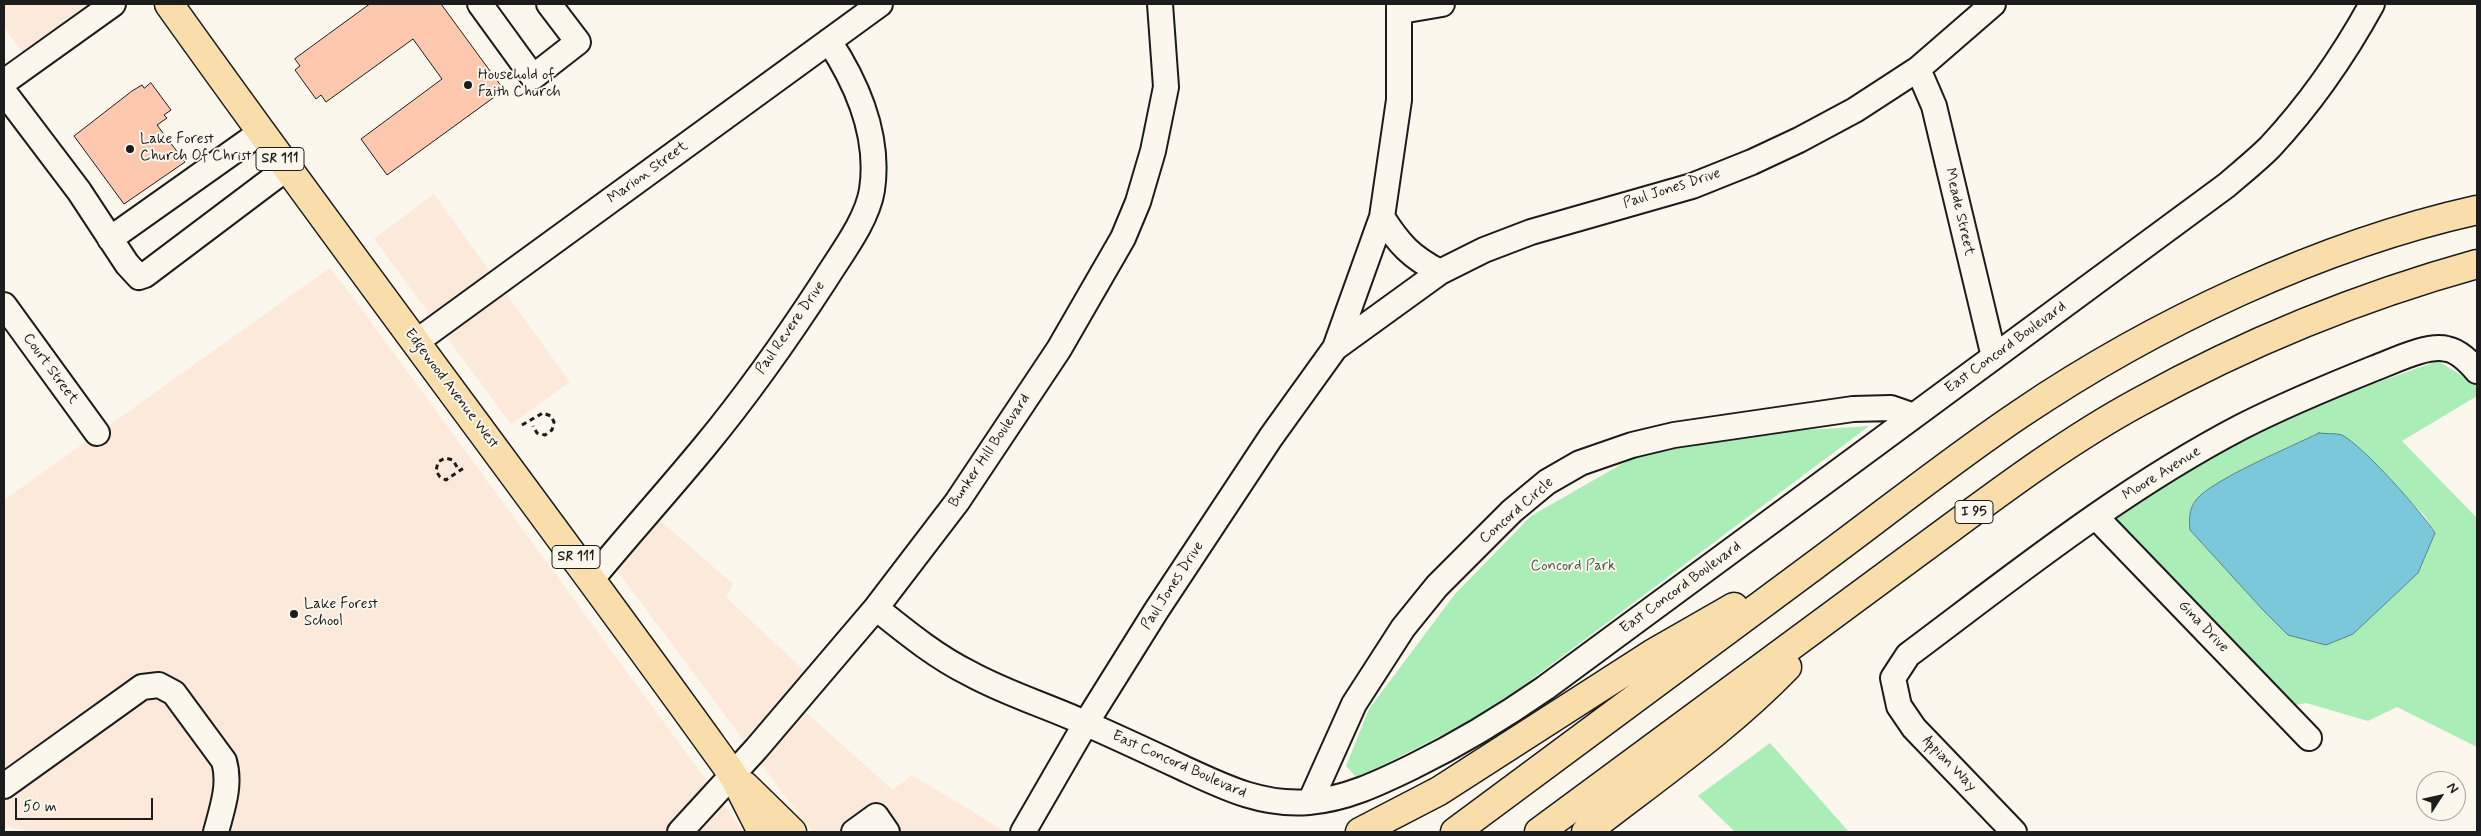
<!DOCTYPE html>
<html>
<head>
<meta charset="utf-8">
<style>
  body { margin:0 }
  #map { position:relative; width:2481px; height:836px; overflow:hidden; background:#fbf7ec; font-family:Mynerve,sans-serif }
  canvas { display:block }
  .frame { position:absolute; inset:0; border:5px solid #1c1c1c; pointer-events:none }
  .north { position:absolute; left:2416px; top:771px; width:50px; height:50px; box-sizing:border-box; background:#fbf7ec; border:1px solid #a29f99; border-radius:50%; rotate:55deg; font-size:14px; font-weight:700; line-height:20px; text-align:center; color:#1c1c1c }
  .north::after { content:''; display:block; margin:auto; width:18px; height:22px; background:#1c1c1c; clip-path:polygon(50% 0,100% 100%,50% 72%,0 100%) }
  .scale { position:absolute; left:15px; top:798px; width:138px; height:22px; box-sizing:border-box; border:2px solid #1c1c1c; border-top:0; padding-left:6px; font-size:15px; line-height:18px; white-space:nowrap; color:#1c1c1c; -webkit-text-stroke:4px #fbf7ec; paint-order:stroke }
</style>
</head>
<body>
<div id="map">
<canvas width="2481" height="836"></canvas>
<div class="frame"></div>
<div class="north">N</div>
<div class="scale">50 m</div>
</div>
<script>
const c = document.querySelector('canvas').getContext('2d');
c.lineJoin = 'round';
function paint(path, color) { c.fillStyle = color; c.fill(path, 'evenodd'); }
function strokePath(path, color, width, dash) { c.strokeStyle = color; c.lineWidth = width; c.lineCap = dash ? 'butt' : 'round'; c.setLineDash(dash || []); c.stroke(path); }
function drawText(font, color, halo, rows, align = 'center') {
  c.font = font + ' Mynerve,sans-serif'; c.lineWidth = 4; c.setLineDash([]); c.textBaseline = 'middle'; c.strokeStyle = halo; c.fillStyle = color; for (const [text, x, y, turn = 0] of rows) {
    c.save(); c.translate(x, y); c.rotate((+turn || 0) * Math.PI / 180); c.textAlign = isNaN(turn) ? turn : align; if (halo) c.strokeText(text, 0, 0); c.fillText(text, 0, 0); c.restore();
  }
}
paint(new Path2D(`
  M4 4H128L35 70 4 27Z
  M434 194 570 382 511 424 374 239Z
  M330 268 355 300 744 832H33L4 826V500Z
  M656 517 733 584 726 597 811 677 791 699 893 790 912 775 1006 832H812L616 569Z`), '#fce9d9');
paint(new Path2D(`
  M2438 361 2477 385V396L2402 441 2477 518V747L2397 707 2368 721 2306 703 2291 706 2118 530 2117 520 2122 508 2199 460 2347 390 2367 386ZM2319 433 2364 454 2425 516 2435 533 2418 573 2288 635 2262 609 2190 530C2189 519 2189 510 2196 500 2211 481 2293 446 2319 433Z
  M1869 426 1488 712 1357 778 1346 766 1369 709 1455 594 1531 516 1634 457 1759 433Z
  M1770 743 1849 832H1735L1698 796Z`), '#aaedb7');
const water = new Path2D(`
  M2319 433C2325 434 2336 433 2342 435 2363 446 2422 512 2435 533L2418 573 2353 634 2326 645 2288 635 2262 609 2190 530C2189 519 2189 509 2196 500 2211 480 2293 446 2319 433Z`);
paint(water, '#7cc8db');
strokePath(water, '#56838f', 1);
const building = new Path2D(`
  M370 4H441L504 90 387 175 361 139 442 79 413 39 326 102 321 95 316 99 295 70 300 66 295 59Z
  M151 83 171 110 164 115 167 118 157 125 185 162 124 204 74 136 132 91 142 85 144 88Z`);
paint(building, '#fdc8ae');
strokePath(building, '#1c1c1c', 1);
const minor = new Path2D(`
  M480 4 533 77 578 42 549 4
  M1401 11 1442 4
  M1918 69 1934 106 1994 357
  M4 82 113 4
  M4 92 79 191 127 264 139 277 145 275 287 168
  M1382 217C1399 244 1411 257 1440 272
  M110 239 261 132
  M4 305 97 433
  M416 342 880 4
  M1335 348 1382 217 1399 100V4
  M2096 517 2309 738
  M592 579C629 534 668 491 705 446 748 394 788 337 825 280 841 254 867 221 872 190 880 136 858 85 829 41
  M876 608C906 632 935 656 969 673 1007 694 1048 706 1087 724 1119 738 1151 753 1183 768 1224 787 1262 806 1309 802 1346 799 1379 783 1412 767 1459 744 1502 718 1545 688L2227 185C2242 172 2257 160 2270 147 2311 103 2344 55 2372 4
  M4 786 142 687 159 685 174 693 224 761C231 785 222 809 216 832
  M1310 802 1354 704 1403 628 1437 586 1512 511 1547 482 1580 463 1632 445 1674 435 1853 409 1891 408 1914 416
  M680 832 756 749 876 608 957 502 1059 349 1123 238 1138 202 1153 151 1166 87 1160 4
  M854 832 876 816 887 832
  M1023 832 1086 723 1156 611 1271 437 1335 348 1440 272 1484 250 1531 232 1692 186 1752 162 1799 140 1855 110 1918 69 1993 4
  M2014 832 1914 728 1899 706 1893 678 1908 655C2015 575 2122 489 2241 427 2284 405 2330 386 2375 368 2394 361 2427 344 2447 349 2459 351 2470 363 2477 371`);
const major = new Path2D(`
  M169 4C348 255 535 500 715 750L733 775 762 832
  M745 786 792 832`);
const highway = new Path2D(`
  M1360 832 1439 791 1652 654 1734 607
  M1455 832C1575 743 1695 654 1815 565 1883 515 1950 461 2020 414 2153 324 2320 245 2477 210
  M1539 832C1663 741 1786 649 1910 558 1984 504 2058 446 2139 402 2248 342 2358 297 2477 264
  M1586 832C1654 779 1727 729 1787 667`);
strokePath(minor, '#1c1c1c', 28);
strokePath(major, '#1c1c1c', 31);
strokePath(highway, '#1c1c1c', 31);
strokePath(new Path2D(`
  M522 425 543 413 551 416 554 422 552 430 545 435 537 433 533 426
  M457 467 453 460 445 458 438 462 436 471 440 477 446 480 465 467`), '#1c1c1c', 3, [5, 4]);
strokePath(minor, '#fbf7ec', 24);
strokePath(major, '#f9deab', 28);
strokePath(highway, '#f9deab', 28);
for (const [x, y, r, color] of [
  [468,85,5,"#1c1c1c"],
  [130,149,5,"#1c1c1c"],
  [294,614,5,"#1c1c1c"]
]) { const dot = new Path2D(); dot.arc(x, y, r, 0, 2 * Math.PI); c.fillStyle = color; c.fill(dot); strokePath(dot, '#fbf7ec', 2); }
for (const [x, y, w] of [
  [280,159,48],
  [1974,512,38],
  [576,557,48]
]) { const box = new Path2D(); box.roundRect(x - w / 2, y - 11.5, w, 23, 4); c.fillStyle = '#fbf7ec'; c.fill(box); strokePath(box, '#1c1c1c', 1); }
drawText('bold 14px', '#1c1c1c', null, [
  ["SR 111",280,159],
  ["I 95",1974,512],
  ["SR 111",576,557]
]);
drawText('15px', '#1c1c1c', '#fbf7ec', [
  ["Household of",478,76],
  ["Faith Church",478,93],
  ["Lake Forest",140,140],
  ["Church Of Christ",140,157],
  ["Lake Forest",304,605],
  ["School",304,622]
], 'left');
drawText('15px', '#1c1c1c', '#fbf7ec', [
  ["Marion Street",648,173,-36],
  ["Paul Jones Drive",1672,189,-18],
  ["Meade Street",1959,212,77],
  ["Paul Revere Drive",791,328,-55],
  ["East Concord Boulevard",2006,348,-36],
  ["Court Street",50,369,54],
  ["Edgewood Avenue West",451,389,53],
  ["Bunker Hill Boulevard",990,451,-56],
  ["Moore Avenue",2162,474,-32],
  ["Concord Circle",1517,511,-41],
  ["Paul Jones Drive",1173,586,-57],
  ["East Concord Boulevard",1681,588,-36],
  ["Gina Drive",2203,627,46],
  ["Appian Way",1949,764,46],
  ["East Concord Boulevard",1179,765,24]
]);
drawText('15px', '#475b4a', '#fbf7ec', [
  ["Concord Park",1573,567]
]);
</script>
</body>
</html>
